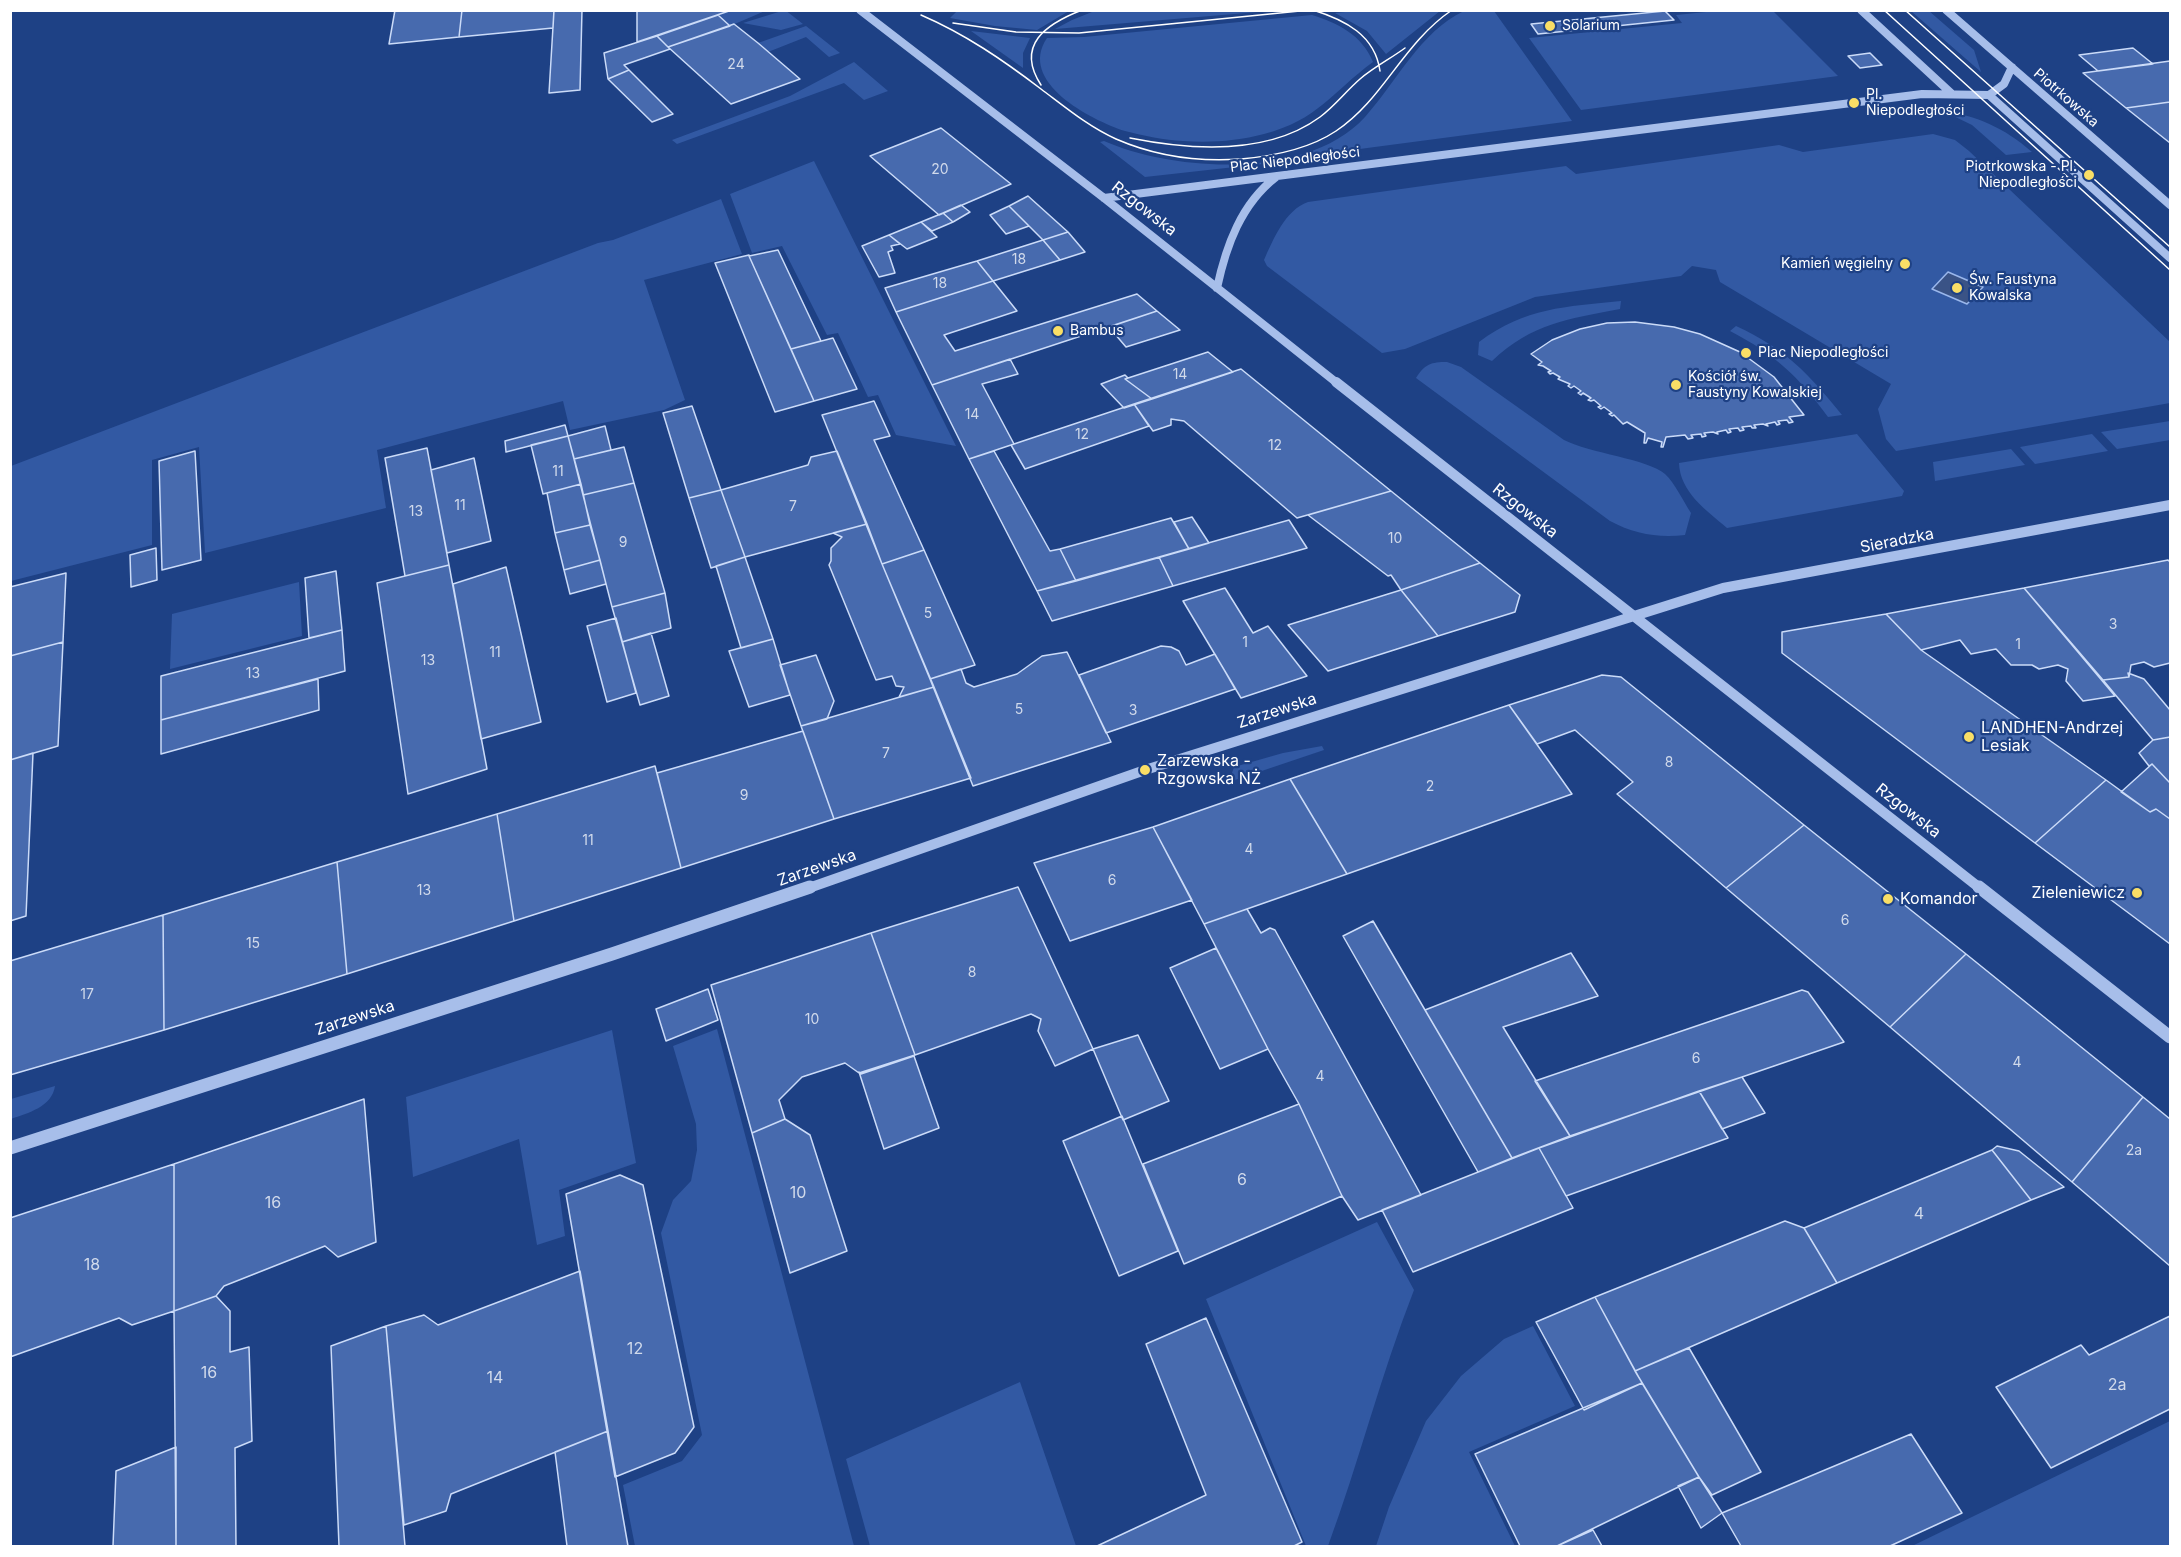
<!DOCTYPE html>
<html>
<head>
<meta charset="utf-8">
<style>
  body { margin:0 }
  #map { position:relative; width:2181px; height:1557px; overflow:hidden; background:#1e4185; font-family:Inter,sans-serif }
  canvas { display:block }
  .frame { position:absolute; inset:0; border:12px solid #fff; pointer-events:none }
</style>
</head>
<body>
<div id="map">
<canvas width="2181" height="1557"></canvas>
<div class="frame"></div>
</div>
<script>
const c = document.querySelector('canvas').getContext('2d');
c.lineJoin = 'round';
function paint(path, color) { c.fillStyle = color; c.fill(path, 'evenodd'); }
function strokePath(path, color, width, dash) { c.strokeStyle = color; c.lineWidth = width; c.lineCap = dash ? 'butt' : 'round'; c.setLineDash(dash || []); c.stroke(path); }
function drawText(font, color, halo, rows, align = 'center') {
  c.font = font + ' Inter,sans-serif'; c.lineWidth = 4.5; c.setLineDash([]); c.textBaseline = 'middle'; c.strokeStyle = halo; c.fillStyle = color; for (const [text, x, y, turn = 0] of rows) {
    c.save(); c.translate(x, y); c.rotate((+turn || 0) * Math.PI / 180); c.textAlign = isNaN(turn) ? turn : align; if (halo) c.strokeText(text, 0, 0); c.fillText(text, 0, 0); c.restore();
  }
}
paint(new Path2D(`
  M785 10 803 24 781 30 743 23Z
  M1097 10H1270V11L1055 29 1072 20Z
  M1726 10 1773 11 1838 76 1581 110 1529 38 1682 23 1676 15Z
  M732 11H765L730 26 718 15Z
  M957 11V10L1069 11 1037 30 995 26 950 18Z
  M1355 11V10L1440 11 1386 54 1367 31 1335 13Z
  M1464 11H1494L1572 121 1299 157 1271 163 1145 177 1100 142 1104 141C1175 172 1308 180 1365 117 1397 81 1420 32 1464 11Z
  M1911 11H1929L1974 50 1981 72Z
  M1312 15C1338 23 1362 35 1373 62 1332 92 1318 120 1264 134 1238 141 1210 143 1183 141 1164 140 1144 136 1125 131 1091 120 1017 82 1047 38L1084 37Z
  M806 26 840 53 829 57 806 37 768 52 758 43Z
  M971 31 1030 38 1023 53V68Z
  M854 62 888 91 864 100 844 83 677 144 672 140 790 96Z
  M1941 110C1977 116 2005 128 2032 152L2006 155 1972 125Z
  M1933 134 1955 140 1969 151 2170 342V403L1896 451 1886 439 1878 409 1891 384 1720 282 1716 270 1692 266 1681 276 1535 297 1405 349 1382 353 1267 266 1264 260C1273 240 1285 210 1308 202L1566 166 1576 174 1779 145 1803 152Z
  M814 161 956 446 896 435 878 395 868 397 838 333 827 335 782 246 752 253 730 194Z
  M721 199 742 254 644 280 685 400 664 410 570 430 563 401 377 450 386 508 205 553 199 447 152 460V545L11 581V466L598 243 613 240Z
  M1621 301 1620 309C1569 319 1532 323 1492 361L1478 355 1479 342C1526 307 1565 307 1621 301Z
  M1736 326C1786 349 1808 373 1842 415L1828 417C1798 376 1776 355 1730 331Z
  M1447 362 1461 367 1564 440C1589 453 1648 459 1665 474 1675 483 1683 501 1691 513L1685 535C1658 538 1634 534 1610 521L1416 378C1425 364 1431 362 1447 362Z
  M2170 421V440L2117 449 2101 432Z
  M1857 434 1904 491 1902 496 1727 528C1706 510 1680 492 1679 463Z
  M2092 434 2108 451 2035 464 2020 447Z
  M2011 449 2025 465 1935 481 1933 462Z
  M299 582 302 636 170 669 172 614Z
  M1322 746 1324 750 1229 782 1234 767 1283 753Z
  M717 1029 854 1546H635L623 1485 682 1461 702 1435 661 1233 673 1200 691 1181 697 1150 696 1124 673 1046Z
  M612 1030 636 1163 559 1190 565 1236 537 1245 519 1139 413 1177 406 1097Z
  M55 1086C52 1107 28 1113 11 1119V1099Z
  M1377 1222 1414 1290C1381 1374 1359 1462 1328 1546H1306L1206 1299Z
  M1533 1326 1575 1406 1469 1452 1515 1546H1376L1389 1507 1426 1421 1461 1376 1504 1339Z
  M1020 1382 1076 1546H870L846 1459Z
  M2170 1421V1546H1912Z`), '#3259a3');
const water = new Path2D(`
  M1948 272 1983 287 1967 304 1932 289Z`);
paint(water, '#3a5386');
strokePath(water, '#9ab7ec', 1.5);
const building = new Path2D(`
  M395 10H462L459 37 389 44Z
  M462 10H554L553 28 459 37Z
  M554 10H582L580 90 549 93Z
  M637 10H732L637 42Z
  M1665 11 1674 20 1538 34 1531 24Z
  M718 15 730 26 668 47 657 36Z
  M734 24 758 43 800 79 731 104 668 47Z
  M657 36 670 49 624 65 629 70 608 79 604 53Z
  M2133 48 2153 64 2098 71 2079 55Z
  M1870 53 1882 65 1860 68 1848 56Z
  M2170 61V102L2126 108 2083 73Z
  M629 70 673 114 652 122 608 79Z
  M2170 102V143L2126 108Z
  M941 128 1011 184 939 215 870 156Z
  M1028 196 1068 232 1043 240 1009 206Z
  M961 205 970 212 953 222 943 213Z
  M1009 206 1029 226 1006 234 990 215Z
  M943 213 953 222 932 231 921 222Z
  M921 222 937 237 907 249 889 235Z
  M1068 232 1085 252 1060 260 1043 240Z
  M889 235 900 244 891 246 893 250 888 252 895 273 879 277 862 246Z
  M1043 240 1060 260 993 281 977 261Z
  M778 250 821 341 791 349 749 256Z
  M749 255V256L814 401 775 412 715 263Z
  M977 261 993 281 896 312 885 288Z
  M993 281 1017 311 944 335 955 351 1137 294 1157 311 932 385 896 312Z
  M1157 311 1180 330 1126 347 1109 327Z
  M1635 322 1674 327 1700 334 1740 352 1774 377 1804 415 1789 417 1793 422 1789 423 1787 420 1778 421 1780 424 1777 425 1775 422 1766 424 1768 426 1763 424 1754 425 1756 428H1752L1751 426 1742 427 1744 430 1740 431 1738 428 1729 429 1731 432 1728 433 1726 430 1717 432 1718 434 1713 432 1704 433 1706 436 1702 437 1701 434 1691 435 1693 438 1688 439 1685 435 1666 437 1663 447H1661L1662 442 1648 438 1646 443H1644L1645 433 1627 422 1623 424 1614 415 1612 416 1609 414 1612 413 1604 407 1601 409 1598 407 1601 406 1594 400 1591 401 1588 400 1591 398 1583 393 1581 395 1578 393 1581 391 1574 386 1571 388 1568 386 1570 384 1558 379 1560 377 1553 373 1550 374 1548 372 1551 371 1543 366 1538 365 1542 362 1531 354 1552 340 1580 329 1607 323Z
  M833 338 857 389 814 401 791 349Z
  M1208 352 1233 372 1152 399 1125 379Z
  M1010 359 1018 374 982 384 1014 444 969 459 932 385Z
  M1241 369 1354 461 1391 491 1297 518 1184 421 1171 419V425L1153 431 1134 404Z
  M1125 375 1128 378 1125 379 1152 399 1124 408 1101 384Z
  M874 401 890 436 874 440 924 550 882 564 822 415Z
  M1134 404 1149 426 1025 469 1011 445Z
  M692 406 721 490 689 498 663 413Z
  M565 425 568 436 506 452 505 441Z
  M605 426 611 450 574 459 568 436Z
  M568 436 581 484 543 494 531 445Z
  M624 447 634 483 583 495 574 459Z
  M427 448 449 565 405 576 385 458Z
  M195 451 201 560 162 570 159 461Z
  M837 451 867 524 745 557 721 490 808 465 811 457Z
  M994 451 1050 551 1060 549 1076 581 1037 591 969 459Z
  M474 458 491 541 447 553 431 470Z
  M634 483 665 593 612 607 583 495Z
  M581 484 590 525 555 533 547 493Z
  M721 490 745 557 711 568 689 498Z
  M1391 491 1480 563 1401 590 1391 575 1388 576 1308 515Z
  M1192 517 1209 543 1189 549 1174 522Z
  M1171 518 1189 549 1076 581 1060 549Z
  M1289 520 1307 548 1173 586 1159 557Z
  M867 524 882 564 934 687 899 697 904 687 896 686 892 676 876 680 829 565 831 561V548L842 537 833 533Z
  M590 525 600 560 564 570 555 533Z
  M156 548 157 580 131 587 130 555Z
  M924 550 975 665 930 679 882 564Z
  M745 557 773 639 741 648 716 566Z
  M1159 557 1173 586 1052 621 1037 591Z
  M600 560 606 584 570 594 564 570Z
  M2168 560 2170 562V663L2154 667 2144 662 2131 665 2129 677 2103 680 2024 588Z
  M1480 563 1520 595 1515 612 1438 636 1401 590Z
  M449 565 487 769 408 794 377 583Z
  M506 567 541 722 481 739 453 584Z
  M336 571 342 630 309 638 305 578Z
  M66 573 63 642 10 656V587Z
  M1225 588 1253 633 1268 626 1307 676 1241 698 1183 601Z
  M2024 588 2115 696 2083 701 2066 681 2068 669 2058 665 2039 669 2032 665H2011L1996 649 1971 654 1960 640 1921 650 1886 614Z
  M1401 590 1438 636 1328 671 1288 625Z
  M665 593 671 628 622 642 612 607Z
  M1886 614 1921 650 2106 780 2035 843 1782 653V632Z
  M616 618 636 693 607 702 587 626Z
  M342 630 345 671 161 720V676Z
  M651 633 669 696 640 705 622 642Z
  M773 639 790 695 749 707 729 651Z
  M63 642 58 746 10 760V656Z
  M1161 646 1171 647 1179 651 1186 665 1215 654 1235 689 1106 733 1079 675Z
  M1067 652 1111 742 973 786 930 679 961 669 966 683 974 687 1017 674 1042 656Z
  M816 655 834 701 827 719 801 726 780 665Z
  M2128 673 2144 679 2170 710V737L2153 740 2103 680 2129 677Z
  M1602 675 1621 677 1804 825 1726 888 1617 794 1633 782 1575 730 1537 744 1509 705Z
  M318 679 319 710 161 754V720Z
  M934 687 971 778 834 819 801 726Z
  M1509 705 1572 794 1347 874 1290 779Z
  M803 731 834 819 681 868 657 773Z
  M2170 737V783L2152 764 2149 766 2139 753 2153 740Z
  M33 753 26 916 10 921V760Z
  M2152 764 2170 783V819L2156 809 2150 812 2121 792Z
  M655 766 681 868 514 921 497 814Z
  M1290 779 1347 874 1204 924 1153 827Z
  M2106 780 2150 812 2156 809 2170 819V944L2035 843Z
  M497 814 514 921 347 974 337 862Z
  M1804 825 1966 954 1890 1027 1726 888Z
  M1153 827 1192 900 1070 941 1034 863Z
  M337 862 347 974 164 1030 163 915Z
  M1018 887 1093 1049 1055 1066 1038 1031 1041 1019 1031 1014 915 1055 871 933Z
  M1247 909 1261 933 1270 928 1275 930 1421 1195 1358 1220 1342 1196 1299 1104 1268 1049 1204 924Z
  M163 915 164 1030 10 1075V961Z
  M1373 921 1425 1010 1512 1158 1478 1172 1343 936Z
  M871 933 915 1055 859 1073 845 1063 802 1077 779 1100 785 1119 752 1133 711 985Z
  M1216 948 1268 1049 1220 1069 1170 968Z
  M1571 953 1598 996 1503 1027 1570 1136 1512 1158 1425 1010Z
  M1966 954 2143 1097 2072 1182 1890 1027Z
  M708 989 718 1020 666 1041 656 1009Z
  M1802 990 1808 992 1844 1042 1570 1136 1535 1081Z
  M1138 1035 1169 1101 1123 1120 1093 1049Z
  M914 1056 939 1128 884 1149 859 1072 861 1074Z
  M1742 1077 1765 1113 1722 1129 1699 1091Z
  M1699 1091 1728 1138 1566 1196 1539 1148Z
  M2143 1097 2170 1119V1266L2072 1182Z
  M364 1099 376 1242 338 1257 325 1246 224 1286 216 1296 174 1311V1164Z
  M1299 1104 1342 1196 1184 1264 1143 1164Z
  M1122 1116 1178 1251 1119 1276 1063 1141Z
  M785 1119 810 1135 847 1251 790 1273 752 1133Z
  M1997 1146 2019 1151 2064 1187 2031 1200 1992 1150Z
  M1539 1148 1573 1208 1413 1272 1382 1210Z
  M1992 1150 2031 1200 1837 1283 1804 1228Z
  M174 1164V1311L132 1325 119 1318 10 1357V1218Z
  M620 1175 643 1185 694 1427 675 1453 615 1477 566 1194Z
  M1785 1221 1804 1228 1837 1283 1635 1371 1595 1297Z
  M580 1271 608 1431 451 1494 446 1511 404 1525 386 1326 424 1315 438 1325Z
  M216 1296 230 1311V1352L249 1347 252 1441 235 1448 236 1546H176L174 1311Z
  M1595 1297 1642 1383 1584 1410 1536 1322Z
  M2170 1316V1409L2051 1468 1996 1387 2081 1345 2089 1355Z
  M1206 1318 1302 1542 1294 1546H1097L1206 1495 1146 1344Z
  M386 1326 405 1546H339L331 1346Z
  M1689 1348 1761 1472 1712 1495 1699 1477 1635 1371Z
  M1642 1383 1699 1477 1557 1546H1520L1475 1454Z
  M608 1431 628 1546H567L555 1452Z
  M1911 1434 1962 1513 1890 1546H1741L1722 1513Z
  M176 1447V1546H113L116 1471Z
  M1699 1477 1722 1513 1701 1528 1678 1486Z
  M1593 1530 1602 1546H1557Z`);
paint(building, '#476aae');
strokePath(building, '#cbdbf8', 1.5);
strokePath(new Path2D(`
  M860 10 1104 198 1337 383
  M1861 10 1951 93
  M1946 10 2170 205
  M1989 95 2170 258
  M1104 198 1922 94 1989 95 2004 84 2012 67
  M1217 288C1226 246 1241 204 1276 177`), '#a7beea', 8);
strokePath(new Path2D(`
  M1336 382 1981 889
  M806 889 1145 770 1723 588 2170 505`), '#a7beea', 10);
strokePath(new Path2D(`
  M1979 887 2170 1037
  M10 1148 612 954 810 887`), '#a7beea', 13);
strokePath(new Path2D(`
  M1313 10C1345 20 1375 35 1380 71
  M1884 10 2170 270
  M1905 10 2170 247
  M921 15C965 34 1003 60 1041 89 1065 107 1089 127 1116 139 1155 156 1199 162 1241 159 1274 156 1309 149 1336 131 1384 99 1402 44 1452 10
  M953 23 1016 32 1079 33 1310 10
  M1041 85C1015 45 1046 24 1082 10
  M1130 138C1190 150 1267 156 1320 117 1335 106 1346 91 1360 79 1374 67 1390 59 1405 48`), '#fff', 1.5);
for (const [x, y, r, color] of [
  [1550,26,6,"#f9de66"],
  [1854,103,6,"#f9de66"],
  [2089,175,6,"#f9de66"],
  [1905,264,6,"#f9de66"],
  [1957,288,6,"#f9de66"],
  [1058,331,6,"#f9de66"],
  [1746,353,6,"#f9de66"],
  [1676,385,6,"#f9de66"],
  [1969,737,6,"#f9de66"],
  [1145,770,6,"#f9de66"],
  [2137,893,6,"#f9de66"],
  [1888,899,6,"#f9de66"]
]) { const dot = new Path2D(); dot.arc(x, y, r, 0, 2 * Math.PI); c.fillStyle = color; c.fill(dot); strokePath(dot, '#1e4185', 2); }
drawText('14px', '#fff', '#1e4185', [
  ["Solarium",1562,26],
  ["Pl.",1866,95],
  ["Niepodległości",1866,111],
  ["Piotrkowska - Pl.",2077,167,"right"],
  ["Niepodległości",2077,183,"right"],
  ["Kamień węgielny",1893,264,"right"],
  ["Św. Faustyna",1969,280],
  ["Kowalska",1969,296],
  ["Bambus",1070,331],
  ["Plac Niepodległości",1758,353],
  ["Kościół św.",1688,377],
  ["Faustyny Kowalskiej",1688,393]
], 'left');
drawText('14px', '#d1daeb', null, [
  ["24",736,65],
  ["20",940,170],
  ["18",1019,260],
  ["18",940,284],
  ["14",1180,375],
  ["14",972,415],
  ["12",1082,435],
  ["12",1275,446],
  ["11",558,472],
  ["11",460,506],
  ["7",793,507],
  ["13",416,512],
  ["10",1395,539],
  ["9",623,543],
  ["5",928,614],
  ["3",2113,625],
  ["1",1245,643],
  ["1",2018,645],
  ["11",495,653],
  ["13",428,661],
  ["13",253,674],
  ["5",1019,710],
  ["3",1133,711],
  ["7",886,754],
  ["8",1669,763],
  ["2",1430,787],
  ["9",744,796],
  ["11",588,841],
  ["4",1249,850],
  ["6",1112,881],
  ["13",424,891],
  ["6",1845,921],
  ["15",253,944],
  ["8",972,973],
  ["17",87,995],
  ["10",812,1020],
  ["6",1696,1059],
  ["4",2017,1063],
  ["4",1320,1077],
  ["2a",2134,1151]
]);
drawText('14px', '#fff', '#1e4185', [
  ["Piotrkowska",2066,98,41],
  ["Plac Niepodległości",1295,160,-7]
]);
drawText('16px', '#fff', '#1e4185', [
  ["Rzgowska",1144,209,38],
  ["Rzgowska",1525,511,38],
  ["Sieradzka",1897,541,-11],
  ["Zarzewska",1277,711,-18],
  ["Rzgowska",1908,811,38],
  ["Zarzewska",817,868,-19],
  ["Zarzewska",355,1018,-18]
]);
drawText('16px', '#fff', '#1e4185', [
  ["LANDHEN-Andrzej",1981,728],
  ["Lesiak",1981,746],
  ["Zarzewska -",1157,761],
  ["Rzgowska NŻ",1157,779],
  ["Zieleniewicz",2125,893,"right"],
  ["Komandor",1900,899]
], 'left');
drawText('16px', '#d1daeb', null, [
  ["6",1242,1180],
  ["10",798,1193],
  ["16",273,1203],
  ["4",1919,1214],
  ["18",92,1265],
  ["12",635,1349],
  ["16",209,1373],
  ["14",495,1378],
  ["2a",2117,1385]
]);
</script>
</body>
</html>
